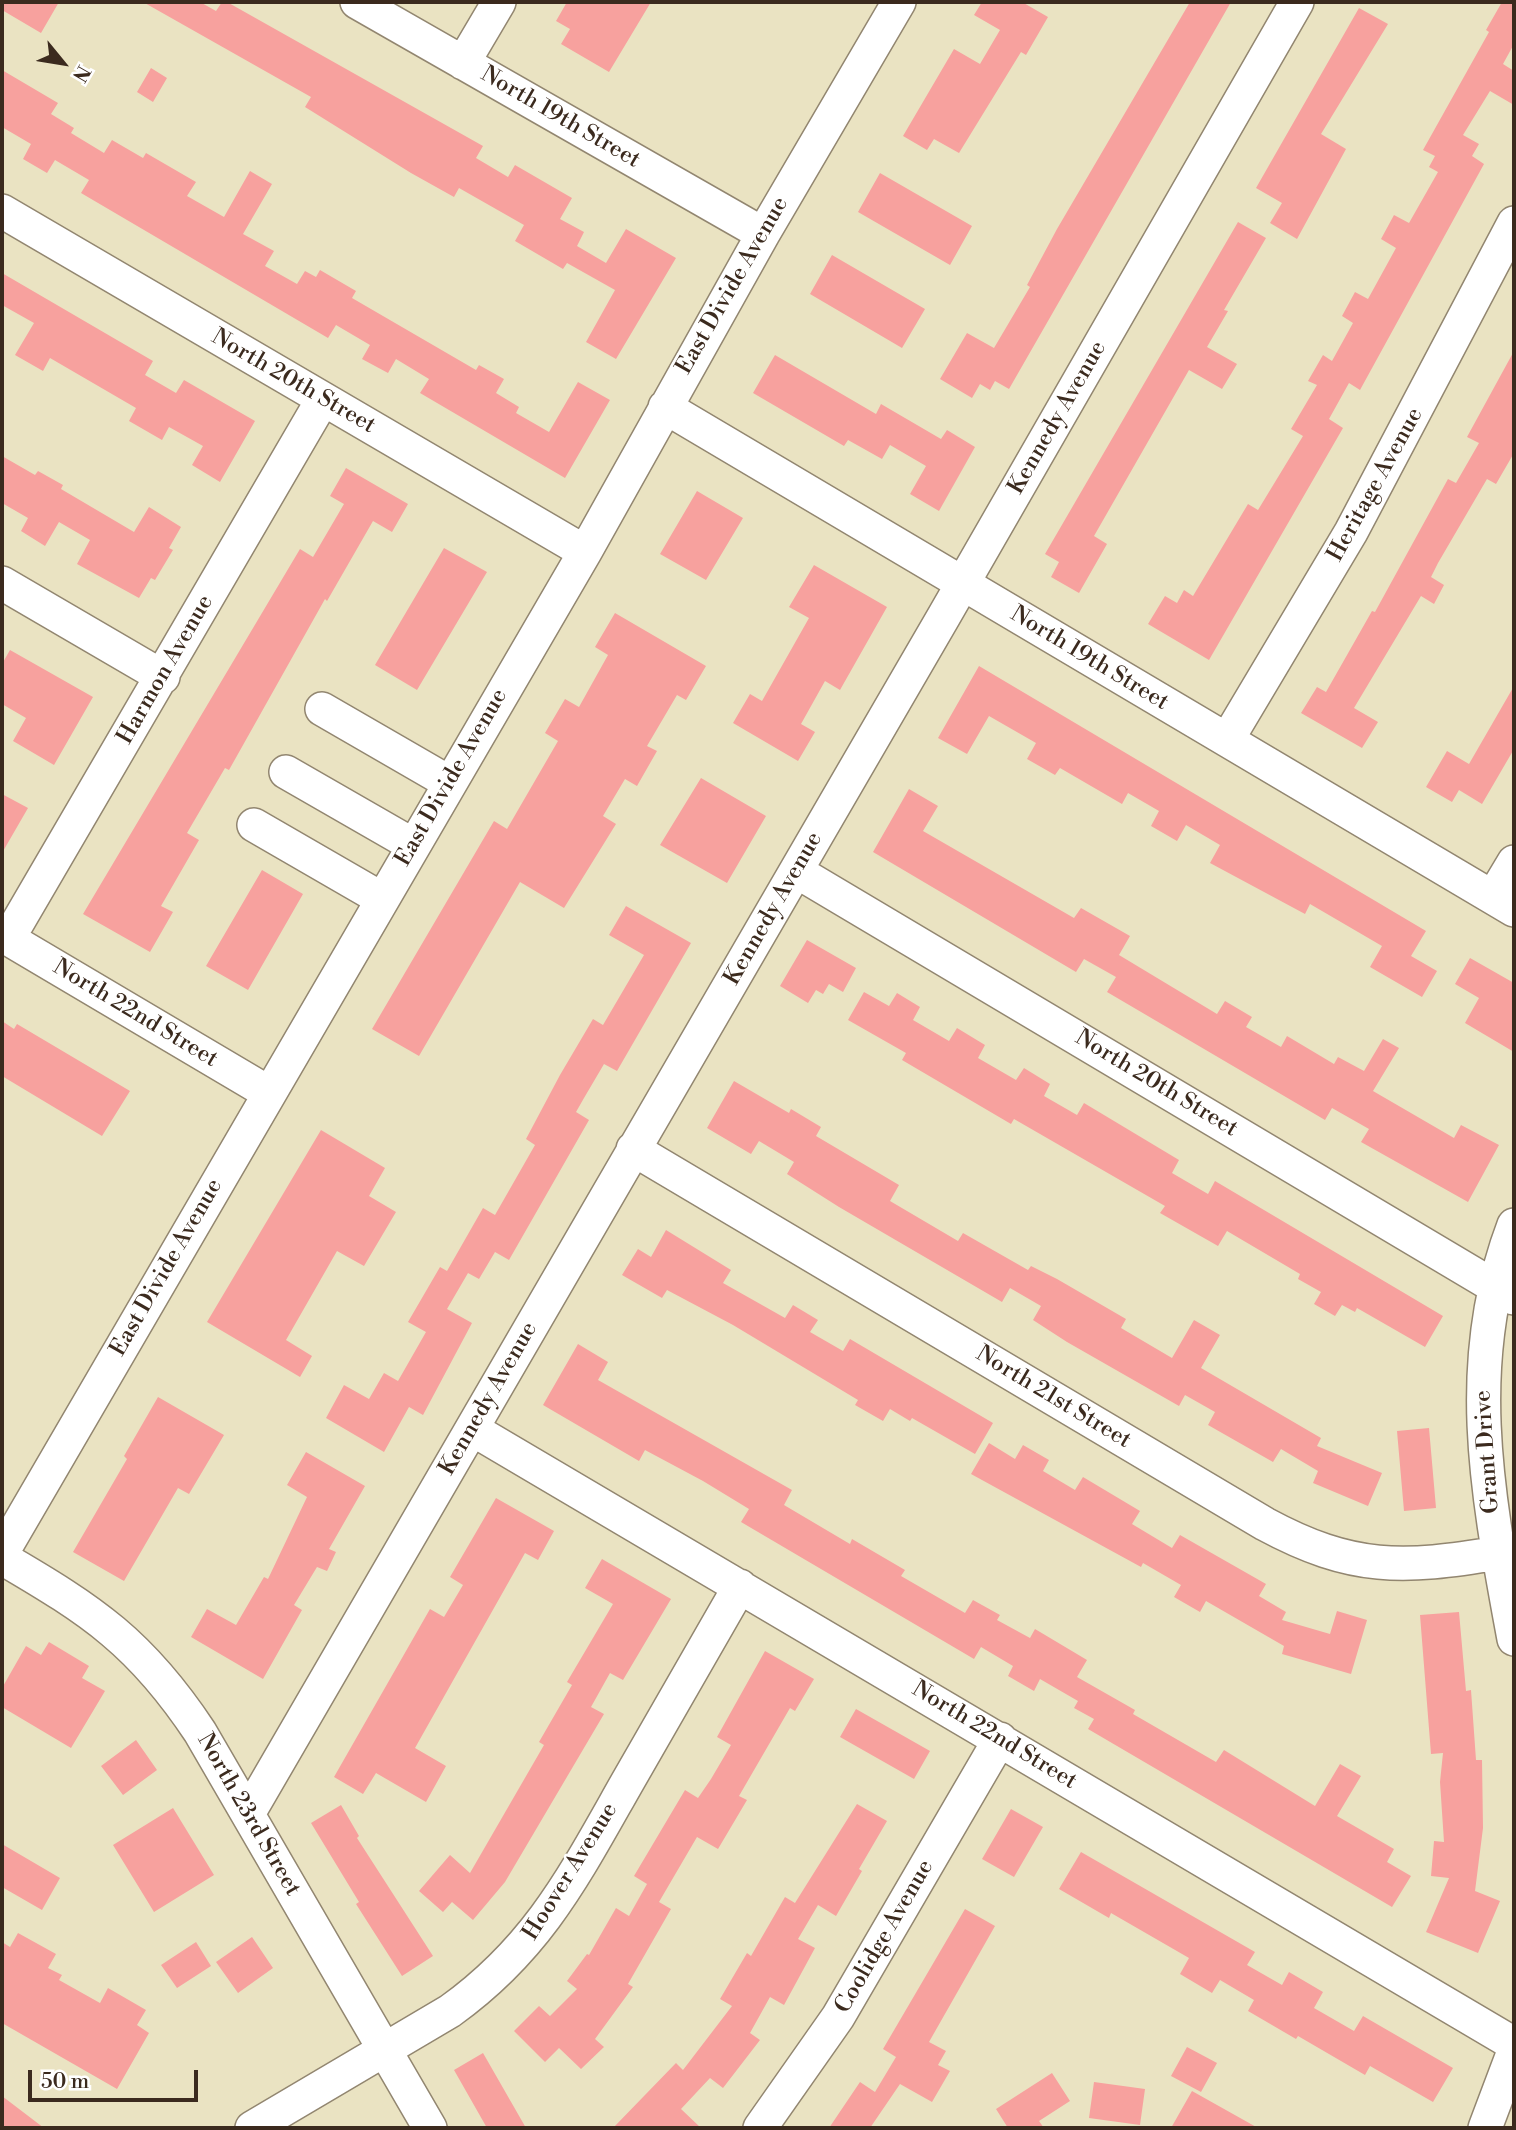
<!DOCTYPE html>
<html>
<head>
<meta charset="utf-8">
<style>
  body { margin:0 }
  #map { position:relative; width:1516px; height:2130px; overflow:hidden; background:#eae3c2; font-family:"Libre Bodoni",serif }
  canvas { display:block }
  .frame { position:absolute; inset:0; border:4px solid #3b2a1e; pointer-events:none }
  .north { position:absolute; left:28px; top:28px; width:70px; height:70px; -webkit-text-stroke:5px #fff; paint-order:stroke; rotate:120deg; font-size:19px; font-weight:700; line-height:28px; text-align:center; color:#3b2a1e }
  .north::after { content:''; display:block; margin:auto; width:24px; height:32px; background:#3b2a1e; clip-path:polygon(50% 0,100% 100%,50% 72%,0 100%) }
  .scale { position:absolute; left:28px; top:2070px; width:170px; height:32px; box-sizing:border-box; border:4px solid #3b2a1e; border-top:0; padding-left:9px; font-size:21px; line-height:24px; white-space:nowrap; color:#3b2a1e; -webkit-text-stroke:5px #fff; paint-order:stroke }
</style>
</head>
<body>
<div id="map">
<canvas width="1516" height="2130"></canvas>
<div class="frame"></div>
<div class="north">N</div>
<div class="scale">50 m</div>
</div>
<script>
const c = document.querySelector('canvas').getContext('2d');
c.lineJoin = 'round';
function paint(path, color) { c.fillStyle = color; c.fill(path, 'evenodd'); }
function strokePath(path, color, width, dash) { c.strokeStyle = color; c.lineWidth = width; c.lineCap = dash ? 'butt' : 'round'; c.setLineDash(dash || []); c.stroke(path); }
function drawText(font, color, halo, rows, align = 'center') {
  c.font = font + ' "Libre Bodoni",serif'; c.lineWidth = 5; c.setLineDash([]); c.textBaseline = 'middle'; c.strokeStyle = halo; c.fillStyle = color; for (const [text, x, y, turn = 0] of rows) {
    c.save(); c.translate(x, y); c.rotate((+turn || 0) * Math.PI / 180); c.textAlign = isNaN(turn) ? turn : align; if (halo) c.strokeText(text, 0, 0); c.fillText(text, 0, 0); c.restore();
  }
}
paint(new Path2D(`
  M2 2H59L41 33 2 10Z
  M143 2H200L216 11 222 2H227L483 146 476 158 508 177 515 165 572 198 560 219 584 232 577 246 606 263 626 229 676 258 616 359 586 342 615 290 567 263 563 269 515 241 524 225 459 188 454 197 411 173 305 107 311 97Z
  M567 2H651L609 72 561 44 570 29 556 21Z
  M982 2H1022L1048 17 1026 55 1021 52 959 153 934 139 927 150 903 136 954 49 980 64 1000 30 974 15Z
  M1190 2H1231L1009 389 995 381 990 390 980 384 972 398 940 379 967 333 994 348 1030 287 1027 285 1057 229Z
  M1502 2H1514V44L1503 64 1514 71V105L1490 91 1463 135 1479 144 1472 156 1484 164 1360 390 1349 383 1329 419 1343 428 1209 660 1148 624 1165 596 1177 603 1184 590 1193 596 1248 504 1258 510 1303 436 1291 429 1317 385 1308 381 1323 355 1332 361 1353 323 1342 316 1355 292 1368 299 1396 248 1381 239 1394 215 1409 223 1438 172 1429 167 1435 156 1423 150 1489 32 1486 30Z
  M1359 8 1388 24 1321 134 1346 149 1297 239 1270 223 1282 203 1256 188Z
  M151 68 167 78 153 102 137 92Z
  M2 70 58 103 51 114 74 128 71 133 104 153 112 140 143 158 146 153 196 182 187 196 224 217 250 171 272 184 243 234 274 251 265 266 297 284 305 271 316 277 320 270 356 291 352 298 476 370 479 365 504 379 496 393 519 407 516 413 549 432 578 382 610 400 565 478 420 393 429 379 396 359 388 373 362 359 370 345 336 325 328 338 81 193 89 180 55 160 47 173 23 159 31 144 2 127Z
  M880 173 972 226 950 265 858 212Z
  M1238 222 1266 238 1224 310 1228 311 1207 347 1237 364 1222 389 1189 370 1094 536 1107 544 1079 593 1051 577 1059 562 1045 554Z
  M832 255 925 309 902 348 810 294Z
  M2 273 153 361 145 375 176 393 184 380 255 421 220 482 192 465 203 446 169 427 162 440 129 421 136 408 50 358 43 371 15 355 34 323 2 305Z
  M1514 351V453L1496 484 1487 479 1438 563 1431 577 1444 585 1434 604 1421 596 1354 708 1378 722 1362 748 1301 713 1317 687 1326 692 1372 611 1375 612 1448 479 1456 483 1479 443 1467 437Z
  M775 355 876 414 881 404 941 439 947 430 975 447 939 511 910 494 926 466 890 445 882 459 848 440 844 446 753 393Z
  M2 456 35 475 38 471 63 485 61 489 134 532 149 507 181 527 169 548 173 550 155 580 151 578 139 598 77 564 90 540 59 522 45 546 21 531 28 518 2 503Z
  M346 468 408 504 392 532 373 521 327 601 325 599 229 770 225 768 187 833 199 840 161 906 173 912 150 952 83 914 300 549 313 557 344 504 330 496Z
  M697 491 743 518 706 580 660 554Z
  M444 548 487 572 417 690 375 665Z
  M814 565 887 607 840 690 825 681 801 724 815 732 798 761 733 723 750 694 762 701 809 618 789 607Z
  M615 613 706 666 686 700 677 695 647 746 657 751 637 786 625 779 603 816 616 824 564 908 520 882 419 1056 372 1029 494 821 507 829 558 741 545 733 565 699 579 707 608 655 595 647Z
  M10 650 93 697 54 765 13 741 26 718 2 704V664Z
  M979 666 1426 931 1411 956 1437 971 1422 997 1370 967 1382 946 1310 904 1305 914 1210 863 1220 845 1186 825 1177 841 1151 826 1159 811 1128 793 1122 804 1060 768 1055 775 1027 759 1036 743 989 716 967 754 938 738Z
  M1514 686V749L1482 804 1459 790 1452 802 1426 787 1447 751 1469 764Z
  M701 778 766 816 727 883 660 845Z
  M909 789 938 806 923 831 1074 918 1081 908 1130 936 1119 955 1217 1014 1225 1001 1252 1017 1246 1027 1281 1047 1287 1036 1334 1064 1338 1057 1364 1071 1383 1039 1399 1048 1373 1091 1454 1138 1461 1125 1499 1145 1468 1202 1361 1142 1369 1129 1332 1108 1325 1120 1107 992 1116 977 1084 959 1076 972 873 852Z
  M2 794 28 808 2 853Z
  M262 870 303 894 248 990 206 966Z
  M626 906 691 943 617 1071 604 1064 584 1098 576 1112 589 1120 509 1260 495 1252 479 1279 468 1273 447 1309 472 1323 423 1415 409 1407 384 1452 326 1418 344 1385 369 1399 384 1373 398 1381 426 1332 408 1322 440 1267 447 1271 483 1208 495 1215 535 1145 526 1139 560 1075 593 1019 603 1025 644 955 609 935Z
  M807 940 856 968 843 992 829 984 823 994 816 990 808 1003 780 986Z
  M1470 958 1514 983V1052L1465 1023 1479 998 1455 984Z
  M864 992 889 1006 897 993 920 1007 913 1020 949 1041 957 1028 985 1045 978 1058 1016 1080 1024 1068 1050 1084 1044 1096 1077 1115 1084 1103 1179 1160 1172 1173 1208 1194 1215 1181 1443 1316 1425 1347 1357 1308 1355 1312 1342 1305 1335 1316 1314 1304 1321 1292 1298 1279 1300 1274 1227 1231 1218 1246 1160 1213 1165 1206 1014 1119 1011 1124 902 1060 906 1053 848 1020Z
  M2 1021 14 1029 17 1024 130 1091 102 1136 2 1076Z
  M734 1081 789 1113 791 1109 821 1127 816 1136 899 1185 890 1201 958 1241 963 1233 1028 1270 1031 1266 1057 1279 1126 1319 1121 1328 1172 1358 1194 1320 1220 1335 1201 1368 1321 1438 1317 1446 1382 1473 1368 1506 1313 1483 1318 1471 1281 1449 1273 1462 1208 1425 1215 1412 1185 1395 1179 1406 1067 1342 1033 1320 1041 1306 1010 1288 1002 1302 839 1207 787 1174 794 1162 759 1141 751 1154 707 1128Z
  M321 1130 385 1168 369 1196 396 1212 364 1266 337 1251 286 1340 312 1356 300 1377 207 1322Z
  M666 1230 731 1270 723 1283 785 1318 793 1305 818 1320 810 1332 843 1351 850 1339 993 1423 975 1454 912 1418 910 1421 890 1409 883 1421 855 1405 858 1400 733 1325 667 1290 662 1298 622 1275 638 1249 651 1257Z
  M578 1344 608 1362 598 1380 792 1490 784 1505 850 1544 852 1539 905 1570 901 1576 965 1613 973 1600 1000 1615 997 1620 1030 1638 1035 1629 1087 1660 1077 1677 1135 1710 1133 1714 1216 1762 1224 1750 1315 1806 1340 1764 1361 1776 1337 1816 1394 1849 1387 1862 1411 1876 1392 1907 1088 1729 1094 1719 1074 1708 1078 1701 1040 1679 1034 1691 1008 1676 1013 1666 981 1647 974 1659 741 1522 749 1509 703 1481 645 1450 639 1461 543 1405Z
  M158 1397 224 1435 189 1494 178 1488 124 1581 73 1552 127 1459 124 1456Z
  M1429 1428 1436 1508 1404 1511 1397 1431Z
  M989 1443 1015 1459 1023 1445 1049 1460 1043 1471 1075 1490 1083 1477 1140 1511 1132 1524 1172 1548 1180 1535 1266 1584 1259 1596 1286 1612 1282 1620 1330 1634 1337 1611 1367 1620 1351 1674 1282 1654 1284 1646 1206 1601 1200 1612 1174 1597 1181 1585 1143 1563 1141 1567 971 1474Z
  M306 1452 365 1486 329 1549 336 1552 327 1571 317 1567 294 1605 302 1610 263 1679 191 1637 207 1609 236 1625 264 1577 268 1579 307 1497 287 1485Z
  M496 1498 554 1531 538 1560 525 1553 415 1748 446 1766 426 1802 376 1773 363 1794 334 1777 430 1609 444 1617 463 1585 450 1577Z
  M602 1559 671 1599 623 1680 610 1673 591 1707 604 1714 505 1882 473 1920 452 1902 443 1912 419 1891 450 1855 470 1873 544 1745 539 1742 572 1685 567 1682 613 1604 585 1588Z
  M1459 1612 1466 1691 1471 1690 1476 1760H1482L1483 1828 1475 1891 1500 1901 1478 1953 1426 1932 1449 1878 1431 1876 1434 1841 1444 1842 1440 1782 1443 1753 1431 1754 1420 1615Z
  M49 1642 89 1666 82 1678 105 1691 71 1748 2 1707V1688L26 1646 41 1655Z
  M765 1651 814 1679 795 1711 790 1708 739 1796 747 1800 718 1849 697 1837 659 1902 671 1909 628 1984 633 1987 595 2039 604 2047 581 2069 559 2048 545 2062 514 2031 539 2006 550 2016 577 1989 567 1981 587 1954 589 1955 616 1908 629 1916 647 1884 634 1876 685 1790 698 1798 711 1779 731 1745 717 1737Z
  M856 1709 930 1751 914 1779 840 1737Z
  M136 1740 157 1770 123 1795 101 1766Z
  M857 1804 887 1821 859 1869 862 1871 836 1916 818 1905 798 1939 815 1948 784 2005 770 1997 750 2033 760 2040 723 2088 710 2078 681 2109 701 2128H613L676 2063 683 2070 732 2006 720 1999 747 1953 751 1956 785 1897 795 1903Z
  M341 1805 359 1836 357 1838 433 1956 402 1976 356 1904 359 1902 311 1823Z
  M173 1808 214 1875 154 1912 113 1845Z
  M1011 1809 1043 1827 1014 1877 982 1859Z
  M2 1844 60 1878 42 1910 2 1887Z
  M1081 1852 1255 1952 1247 1965 1282 1985 1289 1972 1323 1992 1314 2008 1354 2031 1363 2016 1453 2068 1433 2102 1370 2066 1365 2075 1298 2036 1296 2039 1248 2011 1254 2000 1220 1980 1212 1993 1180 1974 1189 1958 1111 1913 1109 1918 1059 1889Z
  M965 1909 995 1926 929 2042 946 2051 938 2065 950 2071 932 2102 900 2084 870 2128H829L860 2082 875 2092 896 2057 883 2049Z
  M18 1933 56 1954 48 1968 62 1975 59 1980 100 2003 108 1988 146 2010 137 2025 149 2033 117 2089 2 2023V1942L10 1947Z
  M252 1937 273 1968 238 1993 216 1962Z
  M196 1942 211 1966 177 1988 161 1965Z
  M1187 2047 1217 2063 1201 2092 1171 2076Z
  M483 2053 526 2128H487L454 2070Z
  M1052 2073 1070 2101 1039 2121 1044 2128H1008L996 2109Z
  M1094 2082 1145 2089 1140 2125 1089 2118Z
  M1192 2091 1258 2128H1171Z
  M2 2096 44 2128H2Z`), '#f7a19e');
const minor = new Path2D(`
  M357 2 763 234
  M463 63 499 2
  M2 211 585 552
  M665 407 1514 910
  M2 583 163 677
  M322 709 450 783
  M1227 740 1351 532 1514 223
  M286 772 413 845
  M254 825 382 899
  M796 871 1514 1298
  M1493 897 1514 862
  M2 935 269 1093
  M8 939 323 399
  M633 1149 1265 1524C1352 1571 1403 1569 1498 1553
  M1514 1225C1461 1364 1488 1498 1514 1639
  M472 1429 1514 2044
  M2 1553 585 552 763 234 899 2
  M2 1558C93 1611 141 1643 200 1732L430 2128
  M248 1814 944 616 1297 2
  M252 2128 450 2011C539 1947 575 1874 628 1781 665 1716 703 1651 740 1586
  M760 2128 838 2017 1000 1739
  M1485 2128 1514 2051`);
strokePath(minor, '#928670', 36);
strokePath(minor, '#fff', 33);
drawText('23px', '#3b2a1e', '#fff', [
  ["North 19th Street",560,118,30],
  ["East Divide Avenue",733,286,-60],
  ["North 20th Street",293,382,30],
  ["Kennedy Avenue",1058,418,-60],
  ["Heritage Avenue",1376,485,-61],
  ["North 19th Street",1089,659,31],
  ["Harmon Avenue",166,670,-60],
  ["East Divide Avenue",452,778,-60],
  ["Kennedy Avenue",774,909,-60],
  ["North 22nd Street",135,1014,31],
  ["North 20th Street",1156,1084,31],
  ["East Divide Avenue",167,1268,-60],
  ["North 21st Street",1053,1398,31],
  ["Kennedy Avenue",489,1399,-60],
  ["Grant Drive",1488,1452,-94],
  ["North 22nd Street",994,1736,31],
  ["North 23rd Street",248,1815,60],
  ["Hoover Avenue",571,1872,-58],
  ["Coolidge Avenue",885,1937,-60]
]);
</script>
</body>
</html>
